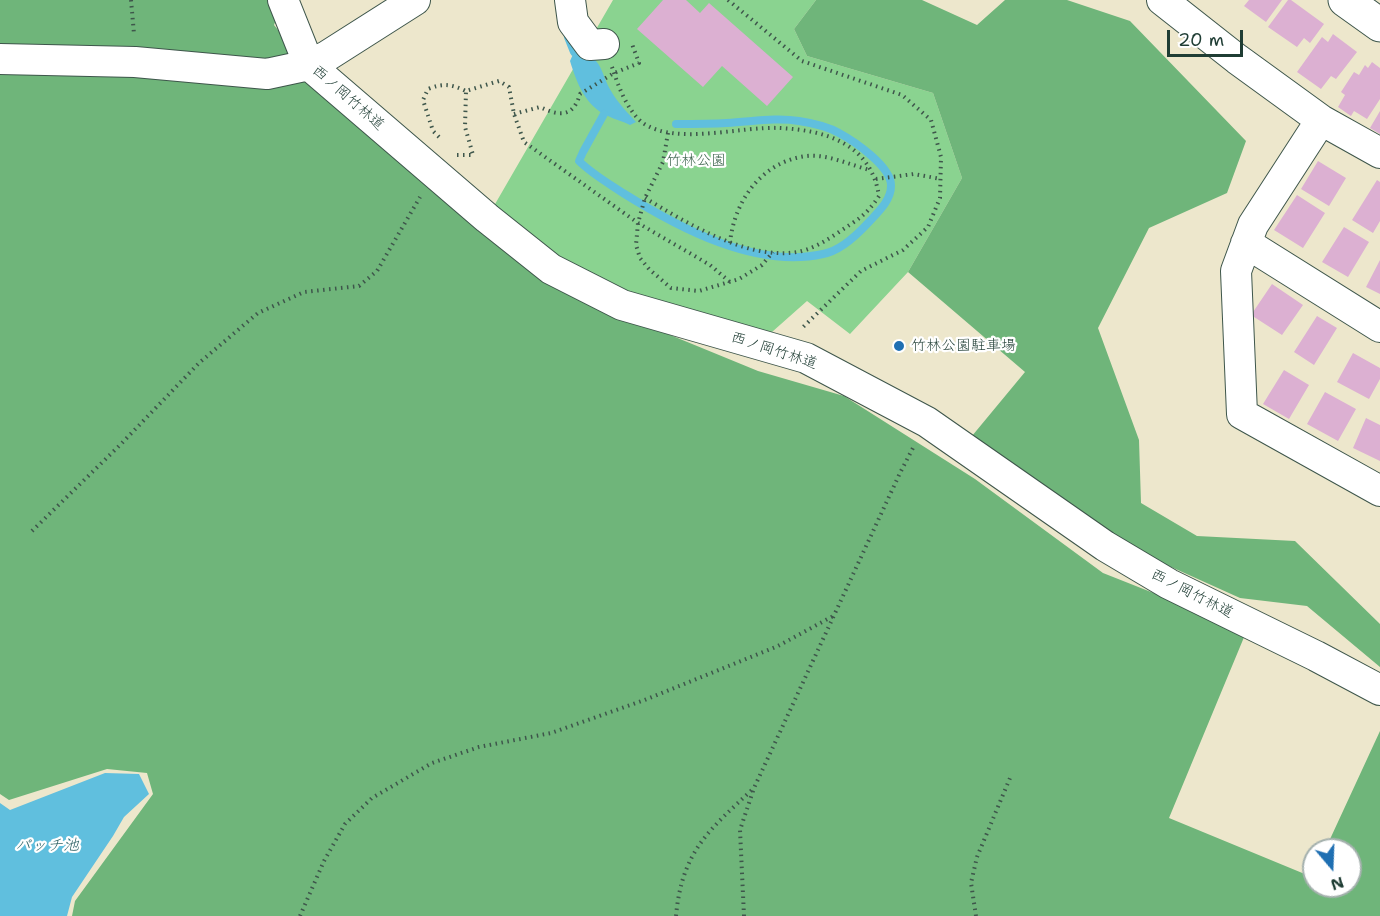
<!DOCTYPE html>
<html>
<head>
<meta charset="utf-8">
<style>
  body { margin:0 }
  #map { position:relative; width:1380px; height:916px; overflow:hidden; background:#ede7cc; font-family:"Shantell Sans",sans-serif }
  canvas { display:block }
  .north { position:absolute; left:1302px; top:838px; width:60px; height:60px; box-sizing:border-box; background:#fff; border:2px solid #a5b1ae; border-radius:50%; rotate:161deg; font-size:16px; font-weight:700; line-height:24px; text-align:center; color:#1f3d34 }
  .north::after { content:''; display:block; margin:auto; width:21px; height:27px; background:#1f6fb2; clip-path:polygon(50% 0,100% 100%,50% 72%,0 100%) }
  .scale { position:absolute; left:1167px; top:30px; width:76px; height:27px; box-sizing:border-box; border:3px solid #1f3d34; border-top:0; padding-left:8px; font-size:18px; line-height:21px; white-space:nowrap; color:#1f3d34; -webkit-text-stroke:4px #fff; paint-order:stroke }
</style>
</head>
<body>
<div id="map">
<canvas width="1380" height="916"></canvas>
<div class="north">N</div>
<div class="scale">20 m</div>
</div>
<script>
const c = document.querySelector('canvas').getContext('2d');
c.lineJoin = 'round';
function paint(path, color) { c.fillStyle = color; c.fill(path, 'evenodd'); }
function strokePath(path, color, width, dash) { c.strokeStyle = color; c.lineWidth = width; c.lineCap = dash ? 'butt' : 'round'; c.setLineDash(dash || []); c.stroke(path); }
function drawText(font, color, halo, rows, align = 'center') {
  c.font = font + ' "Shantell Sans","Klee One",sans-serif'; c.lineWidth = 4.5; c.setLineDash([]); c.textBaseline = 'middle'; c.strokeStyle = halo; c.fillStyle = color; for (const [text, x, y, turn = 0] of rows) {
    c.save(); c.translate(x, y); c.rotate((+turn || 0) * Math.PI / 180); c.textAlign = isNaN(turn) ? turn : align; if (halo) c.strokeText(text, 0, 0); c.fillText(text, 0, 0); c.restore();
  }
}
paint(new Path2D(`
  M613 0H816L794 29 807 56 933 93 962 178 908 272 850 334 807 301 772 332 622 305 487 218Z`), '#8ad390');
paint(new Path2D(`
  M0 0H284L274 25 353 121 619 314 758 371 844 396 975 479 1103 573 1247 630 1169 818 1312 877 1314 874V886H1350V850H1325L1380 731V916H72L75 901 153 794 147 773 107 769 9 800 0 794Z
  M816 0H922L977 25 1005 0H1067L1130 21 1246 141 1227 193 1149 228 1098 328 1139 440 1141 503 1197 536 1295 541 1380 624V667L1307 606 1240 598 1109 539 972 436 1025 372 908 272 962 178 933 93 807 56 794 29Z`), '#6fb57a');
paint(new Path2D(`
  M580 50C604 61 600 72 611 91 618 103 628 113 636 122L630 125C623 121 615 120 608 116 585 106 577 83 570 61L574 52Z
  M105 773 139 774 149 794 124 817 113 836 72 897 67 916H0V803L10 810Z`), '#60bfde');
strokePath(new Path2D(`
  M568 37 574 52
  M604 114 583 152 579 161C592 174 608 183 623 193 679 228 756 269 823 254 840 251 856 236 868 223 877 213 891 201 891 186 892 167 854 141 839 133 827 126 812 123 799 121 775 117 751 122 727 123 710 124 693 124 676 124`), '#60bfde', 8);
paint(new Path2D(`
  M663 0H686L700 13 709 3 793 77 767 106 722 66 703 87 637 29Z
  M1249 0H1282L1266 22 1244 6Z
  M1288 0H1291L1324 24 1310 43 1304 38 1297 47 1268 27Z
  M1333 34 1357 52 1336 79 1331 76 1321 89 1297 72 1322 37 1328 42Z
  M1372 62 1380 68V99L1367 119 1354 111 1351 116 1338 107 1345 95 1341 92 1354 72 1359 75 1365 65 1368 68Z
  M1380 111V134L1370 128Z
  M1318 161 1346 178 1329 206 1301 189Z
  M1377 180 1380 182V221L1373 233 1352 220Z
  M1297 195 1325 213 1303 248 1274 230Z
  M1344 227 1369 242 1348 277 1322 262Z
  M1380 260V294L1366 287Z
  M1272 284 1303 305 1282 335 1251 315Z
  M1317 316 1337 328 1314 365 1294 352Z
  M1353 353 1380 368V379L1369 399 1337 382Z
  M1284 370 1309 385 1289 419 1263 404Z
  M1325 392 1356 409 1338 441 1307 424Z
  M1366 418 1380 425V461L1353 448Z`), '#dcb0d2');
const minor = new Path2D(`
  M283 0 309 65 487 218 551 269 622 305 806 358 927 422 1105 546 1169 584 1316 656 1380 690
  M570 0 573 22 590 45 604 44
  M1162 0 1237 59 1321 120 1380 153
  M0 59 135 62 267 74 309 65 327 56 415 0
  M1321 120 1253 225 1236 271 1242 414 1380 491
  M1246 243 1380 327`);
const major = new Path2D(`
  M1345 0 1380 25`);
strokePath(minor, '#3e564b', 32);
strokePath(major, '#3e564b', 35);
strokePath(new Path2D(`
  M131 0 134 34
  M728 0 802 61 902 95 931 120 941 157 940 198 928 227 903 250 861 271 801 329
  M612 67C618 85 627 111 643 123 676 146 741 126 779 128 826 130 871 144 879 196 866 216 858 219 839 232 827 240 816 247 802 251 751 263 687 223 645 198
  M514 114 540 107C559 116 573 118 580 94L614 73 639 63 632 44
  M668 133 663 162 645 198 638 223 636 245 640 258 649 269 671 288 699 291 739 279 762 265 773 252
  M439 137 433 131 423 100 428 89C443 83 451 84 466 91
  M457 155H473L465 127 466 91 499 81 509 87 514 114 524 142 638 223 710 265 730 282
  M876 179 914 174 941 179
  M730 243C734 201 762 161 807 156 828 154 850 165 870 170
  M32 531 121 444 199 363 258 313 304 292 359 286 377 271 420 197
  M300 916 324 861 345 824 372 798 432 763 479 747 551 733 642 701 778 646 835 615
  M676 916C682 851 709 830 754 788
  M744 916 740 830 754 788 900 473 914 446
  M976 916 971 883 977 857 1010 778`), '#3e564b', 4, [1.5, 4.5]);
strokePath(minor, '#fff', 30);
strokePath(major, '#fff', 33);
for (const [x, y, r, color] of [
  [899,346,6,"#1f6fb2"]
]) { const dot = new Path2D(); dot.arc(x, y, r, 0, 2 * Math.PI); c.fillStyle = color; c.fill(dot); strokePath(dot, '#fff', 2); }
drawText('15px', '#1f3d34', '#fff', [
  ["西ノ岡竹林道",348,98,41],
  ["西ノ岡竹林道",774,351,18],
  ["西ノ岡竹林道",1192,594,27]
]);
drawText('15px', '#3a624b', '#fff', [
  ["竹林公園",696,161]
]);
drawText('15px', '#1f3d34', '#fff', [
  ["竹林公園駐車場",911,346]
], 'left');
drawText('italic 16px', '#326467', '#fff', [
  ["パッチ池",47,846]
]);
</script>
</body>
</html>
